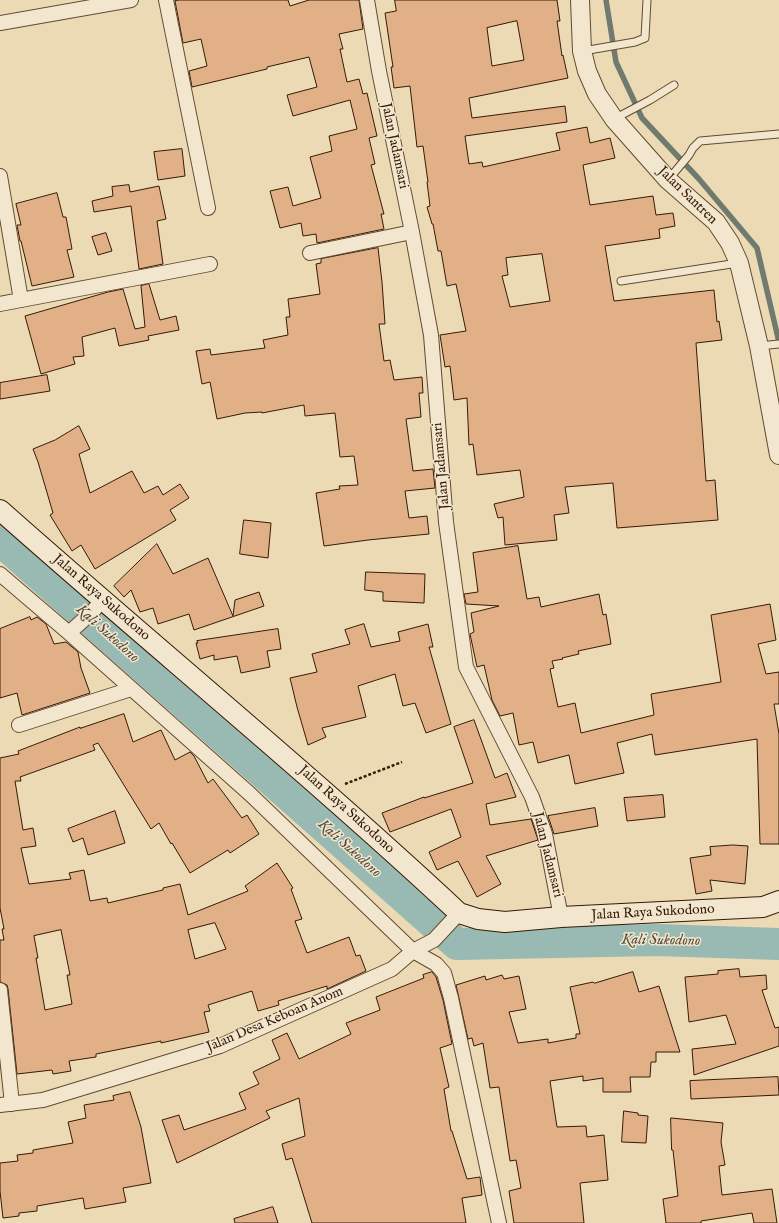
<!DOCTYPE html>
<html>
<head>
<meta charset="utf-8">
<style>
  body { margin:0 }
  canvas { display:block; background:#ebdab4 }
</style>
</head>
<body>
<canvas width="779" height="1223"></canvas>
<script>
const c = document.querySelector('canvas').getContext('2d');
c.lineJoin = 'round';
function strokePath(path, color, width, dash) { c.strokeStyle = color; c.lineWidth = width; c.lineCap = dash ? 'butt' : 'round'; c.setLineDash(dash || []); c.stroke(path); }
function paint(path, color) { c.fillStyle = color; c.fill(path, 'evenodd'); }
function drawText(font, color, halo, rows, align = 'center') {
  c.font = font + ' "IM FELL English",serif'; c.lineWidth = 3; c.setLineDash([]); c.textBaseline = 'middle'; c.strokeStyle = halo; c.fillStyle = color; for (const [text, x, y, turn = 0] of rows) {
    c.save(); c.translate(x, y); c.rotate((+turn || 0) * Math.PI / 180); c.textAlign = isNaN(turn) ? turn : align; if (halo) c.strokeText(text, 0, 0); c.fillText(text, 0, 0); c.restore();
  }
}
strokePath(new Path2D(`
  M606 0 616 62 642 118 699 179 757 248 779 342`), '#717a6e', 5.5);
strokePath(new Path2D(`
  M0 540 457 944 657 940 779 944`), '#99bab2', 32);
const building = new Path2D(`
  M180 0H288L290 6 309 0H359L363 29 339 34 343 49H340L347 82 359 79 363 94 367 93 377 136 369 138 375 164 371 165 384 214H381L384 229 317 243 316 234 303 236 301 223 280 228 270 191 288 187 293 206 321 198 310 157 332 151 329 136 357 129 350 100 293 116 287 95 317 87 309 57 267 67V69L192 87 189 71 207 66 201 39 183 43 175 1Z
  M395 0H557L560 21H557L562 56 563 55 568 78 469 98 472 118 565 106 567 122 465 136 469 164 482 162 483 167 560 150 556 133 587 127 590 143 610 138 615 158 583 165 590 205 653 196 656 215 673 213 675 226 659 229 660 238 605 246 614 301 714 290 717 322 719 321 722 340 696 343 706 481 715 480 718 520 617 528 613 483 565 487 569 513 554 515 557 540 505 545 503 517 498 518 494 504 524 497 520 470 477 475 473 444 469 445 467 398 454 400 450 366 445 367 440 335 466 331 456 284 447 286 441 251H438L433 224H432L427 207 430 206 427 182H428L423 146 417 147 410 86 394 88 391 67H393L385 13 396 11ZM517 21 524 60 492 66 487 28ZM542 254 550 301 510 307 502 276 508 275 506 258Z
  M182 149 185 176 158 180 154 152Z
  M129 185 130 192 159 186 166 219 157 221 163 264 139 269 131 206 94 212 92 201 113 196 112 187Z
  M57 193 63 217H66L72 249 67 250 74 277 32 286 21 241H20L17 225H21L16 204Z
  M106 233 112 251 98 255 92 237Z
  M378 248 382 282 385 324H379L384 361 390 360 394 380 422 377 423 393H419L421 417 406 419 413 471 433 469 435 488 405 491 409 518 427 516 429 534 368 540 324 546 316 493 340 489 339 486 358 485 354 456 340 457 335 413 305 416 304 405 262 413V412L245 413 217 419 210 382 202 384 196 351 210 349 211 355 265 348 263 340 288 335 286 317H290L288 299 320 294 316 264 321 263V259Z
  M149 284 160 320 176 316 179 330 148 336 149 340 119 346 115 328 82 337 84 356 73 357 75 364 41 374 25 316 108 292 123 289 135 329 145 327 141 286Z
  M47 375 50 391 0 399V383Z
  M79 426 90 449 79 454 90 493 132 471 144 493 158 486 163 495 180 484 189 498 170 510 176 520 95 569 81 545 72 551 50 515 53 513 38 462 33 449 55 440Z
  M244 520 271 523 268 558 240 554Z
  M157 544 173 574 208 558 233 616 235 600 259 592 264 606 194 630 189 614 158 624 153 608 140 612 131 590 124 597 114 586Z
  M518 546 527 599 539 597 541 607 599 594 603 615 606 614 611 644 578 651 579 654 562 658 563 659 552 661 554 668 550 669 558 707 575 703 581 733 654 715 651 694 721 682 711 615 770 604 776 640 758 644 766 674 779 672V704H774L779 734V844H760L757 739 655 755 652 734 617 743 624 773 575 784 569 755 538 763 533 742 519 745 513 713 500 716 492 700 484 665 477 667 470 634 474 632 471 613 499 606 466 604 464 594 478 592 473 553Z
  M366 572 425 574 424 603 383 601V592L365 590Z
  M30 617 31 620 37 617 46 624 54 644 66 642 78 652 81 668 90 693 22 715 17 693 0 698V629Z
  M364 624 371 647 400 641 398 632 428 624 433 647H429L451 724 426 733 415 703 403 706 395 674 358 686 366 717 322 728 326 737 308 745 297 707 290 678 317 672 312 654 350 644 345 630Z
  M278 629 281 649 267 651 270 667 241 673 237 656 214 660V655L200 659 196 643H198L197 641Z
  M124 714 133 742 161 730 175 760 190 752 194 756 208 783 213 779 242 818 247 815 259 834 230 853 228 850 190 873 172 843 171 844 159 823 151 829 98 743 93 745 95 750 20 777 21 781H15L23 830 33 828 36 846 21 848 29 884 71 879 69 873 84 870 90 901 107 898 108 903 163 890V888L180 884 188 915 248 891 245 886 277 863 293 888 291 889 302 919 295 921 307 953 349 937 356 956 360 955 366 971 327 989V986L278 1001 279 1005 258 1011 252 991 208 1005 210 1011 204 1012 209 1032 161 1043V1041L96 1054V1057L69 1061 71 1071 53 1074 52 1070 17 1074 8 989 7 985 0 982V940H4L2 929H4L0 908V758L19 754 18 751 80 727V728ZM215 923 226 949 195 959 188 930ZM61 930 70 975H67L72 1004 45 1010 36 958H38L34 936Z
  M474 720 495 778 507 773 516 797 486 804 490 825 531 819 538 840 486 856 501 884 477 897 458 861 437 870 429 852 461 837 451 809 390 832 382 813 424 797V798L473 783 454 727Z
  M663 795 665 817 627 821 624 798Z
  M595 808 598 826 554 834 548 816Z
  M115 811 125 843 88 855 83 838 73 842 68 829Z
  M733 845 748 846 745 884 710 880 712 891 696 894 690 858 711 855 710 847Z
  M739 969 740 977 766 975 767 989 762 990 775 1028 779 1027V1046L694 1075 692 1049 736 1044 726 1015 689 1022 685 977 718 974V971Z
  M432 972 436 977 443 1000 452 1044 440 1048 449 1087 444 1089 451 1131H452L467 1179 480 1177 482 1195 462 1198 466 1223H312L292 1158 286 1160 282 1144 305 1136 299 1098 266 1111 270 1118 177 1163 162 1120 179 1115 184 1130 246 1109 239 1093 259 1084 253 1072 280 1059 272 1040 287 1033 299 1059 351 1034 346 1023 380 1010 376 997 424 978 423 975Z
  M633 972 639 992 659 986 680 1052H656V1062H651L650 1077H630L631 1092H603V1078L583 1081V1076L550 1081 557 1127 586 1126 587 1137 604 1135 608 1180 580 1183 584 1223H514L509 1191 521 1188 516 1160 510 1161 499 1087 490 1088 483 1043 474 1046 472 1038 468 1039 456 985 485 976 486 980 502 975 504 979 519 976 526 1009 509 1012 518 1043 548 1039V1043L576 1038V1034H580L570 987 593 982 594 983Z
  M778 1077 779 1095 691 1099 690 1081Z
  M130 1092 141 1127 151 1183 123 1188 126 1202 85 1209 83 1198 37 1206V1211L19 1213V1216L3 1218 0 1191V1163L18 1161 17 1155 33 1153V1150L73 1143 68 1122 86 1118 84 1105 114 1100 113 1096Z
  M624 1111 638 1113V1115L648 1116 646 1143 622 1142Z
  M671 1118 723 1123 721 1142 725 1165 719 1166 722 1195 772 1189 777 1223H754L752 1213 701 1221V1223H666L663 1199 678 1196 673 1150H672Z
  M273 1207 278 1223H235L234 1219Z`);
paint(building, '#e1b087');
strokePath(building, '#361a07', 1);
const service = new Path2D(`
  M583 51 635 42 645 38 647 0
  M614 119 650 100 674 85
  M668 180 689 155 693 148 700 141 779 134
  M621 281 738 263
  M759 346 779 344`);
const minor = new Path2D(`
  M166 0 208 208
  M367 0 379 71 412 232 431 335 446 522 466 667 532 797 545 834 561 917
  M0 23 131 0
  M0 176 21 300
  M310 253 412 232
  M0 304 210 264
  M0 574 69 633 250 794 413 951 436 964 444 973 451 998 499 1223
  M69 633 91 613 102 601
  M19 725 131 689
  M0 990 12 1104
  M0 1105 43 1100 220 1046 392 969 413 951 434 940 459 913`);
const tertiary = new Path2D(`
  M580 0 582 51 587 71 597 94 614 119 668 180 716 222 730 243 739 263 759 346 779 455`);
const secondary = new Path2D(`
  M0 510C152 645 310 774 459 913L478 919 505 922 561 917 763 907 779 901`);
strokePath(service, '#634a32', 9);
strokePath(minor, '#634a32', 16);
strokePath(tertiary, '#634a32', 20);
strokePath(secondary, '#361a07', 22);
strokePath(new Path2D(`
  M345 784 402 762`), '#361a07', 2.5, [3, 2]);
strokePath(service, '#f2e7ce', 7);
strokePath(minor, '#f2e7ce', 14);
strokePath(tertiary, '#f2e7ce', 18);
strokePath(secondary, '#f2e7ce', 20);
drawText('14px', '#361a07', '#f2e7ce', [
  ["Jalan Jadamsari",394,146,78],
  ["Jalan Santren",687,196,44],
  ["Jalan Jadamsari",442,466,-95],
  ["Jalan Raya Sukodono",101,598,41],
  ["Jalan Raya Sukodono",346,810,42],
  ["Jalan Jadamsari",547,855,76],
  ["Jalan Raya Sukodono",653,913,-3],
  ["Jalan Desa Keboan Anom",275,1020,-23]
]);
drawText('italic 15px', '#544a3a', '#f2e7ce', [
  ["Kali Sukodono",107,634,42],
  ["Kali Sukodono",349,849,42],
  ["Kali Sukodono",661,941,1]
]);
</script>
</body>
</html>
